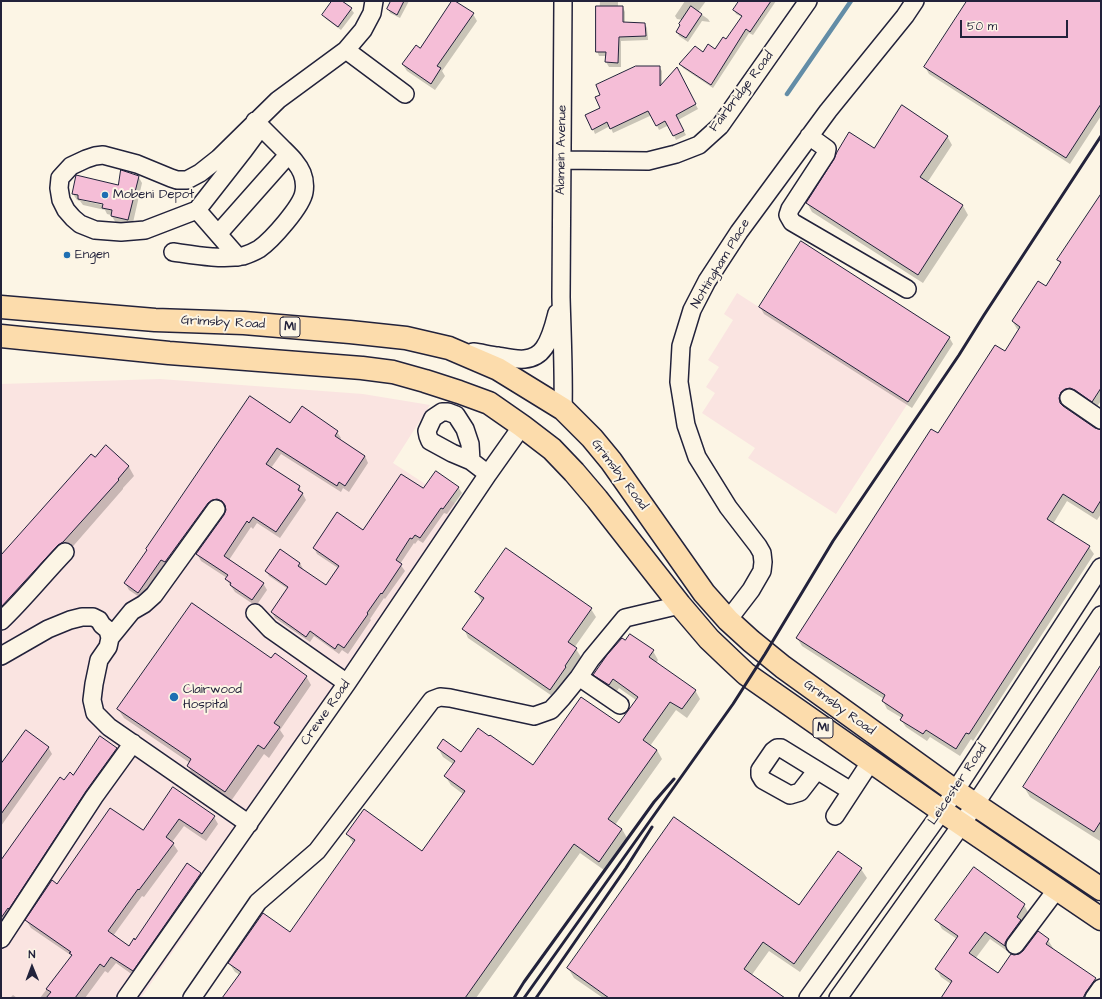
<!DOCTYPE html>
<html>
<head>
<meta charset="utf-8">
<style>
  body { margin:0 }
  #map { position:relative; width:1102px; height:999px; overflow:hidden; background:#fcf5e5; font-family:"Architects Daughter",sans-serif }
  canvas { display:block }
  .frame { position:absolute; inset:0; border:2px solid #22223b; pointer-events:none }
  .north { position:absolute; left:12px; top:947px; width:40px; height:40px; -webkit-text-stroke:3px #fcf5e5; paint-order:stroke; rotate:359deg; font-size:11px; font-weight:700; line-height:16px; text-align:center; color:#22223b }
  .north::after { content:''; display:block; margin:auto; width:14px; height:18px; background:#22223b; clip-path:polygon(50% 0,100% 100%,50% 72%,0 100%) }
  .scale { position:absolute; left:960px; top:20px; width:108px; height:18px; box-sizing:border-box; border:2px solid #22223b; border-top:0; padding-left:5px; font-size:12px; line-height:14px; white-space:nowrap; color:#22223b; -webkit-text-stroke:3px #fcf5e5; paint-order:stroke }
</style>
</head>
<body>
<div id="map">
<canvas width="1102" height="999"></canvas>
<div class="frame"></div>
<div class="north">N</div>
<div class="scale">50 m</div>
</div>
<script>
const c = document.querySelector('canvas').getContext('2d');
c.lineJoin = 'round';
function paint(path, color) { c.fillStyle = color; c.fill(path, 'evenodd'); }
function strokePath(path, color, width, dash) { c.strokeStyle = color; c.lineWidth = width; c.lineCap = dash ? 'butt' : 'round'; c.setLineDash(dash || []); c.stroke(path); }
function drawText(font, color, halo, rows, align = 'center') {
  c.font = font + ' "Architects Daughter",sans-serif'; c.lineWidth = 4; c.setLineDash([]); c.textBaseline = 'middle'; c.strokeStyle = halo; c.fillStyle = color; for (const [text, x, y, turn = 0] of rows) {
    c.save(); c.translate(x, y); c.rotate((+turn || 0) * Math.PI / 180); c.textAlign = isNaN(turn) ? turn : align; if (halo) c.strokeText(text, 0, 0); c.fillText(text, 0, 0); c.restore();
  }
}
paint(new Path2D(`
  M737 293 908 403 836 514 748 458 755 448 702 413 715 393 706 387 719 367 708 360 733 320 724 314Z
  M160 379 363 394 430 405 393 463 456 504 472 515 141 998H1V384Z`), '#fae4e1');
paint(new Path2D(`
  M333 1H340L351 9 354 13 341 30 326 19 323 15Z
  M392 1H409L400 18 390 13 388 9Z
  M600 1H618V7H623L625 12V23L645 24 647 28 648 40 621 41V67H609L606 62V56H599L597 51Z
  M685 1H706L698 12 708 19 710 22 702 21 688 42 679 36 677 32 683 20 677 19 675 16Z
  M740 1H776L753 35 749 33 713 88 683 68 681 64 704 53 715 50 726 40 742 17 736 14 734 10Z
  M968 1H1101V116L1070 164 929 74 925 67Z
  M473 14 477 21 442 71 445 76 435 90 407 71 403 65 421 49Z
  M659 67 662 71V86L677 69 698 109 678 120 686 135 676 140 669 125 659 130 652 115 613 133 610 126 595 134 593 129 602 109Z
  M947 136 952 145 927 183 963 206 968 215 923 283 812 212 807 203 874 149Z
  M138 176 142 183 132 227 116 223 111 215 107 214 105 210 83 205 80 201 77 200 73 194 119 186ZM80 198 108 205 107 206 80 200Z
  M1101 196V401L1096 408 1065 400 1063 406V407L1095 429 1101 431V514L1097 520 1067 501 1053 524 1089 547 1094 554 973 741 971 739 960 756 930 737 927 741 906 727 901 720 902 718 887 709 883 701 884 699 802 646 797 638 938 434 1005 352 1019 330 1017 329 1013 322 1046 287 1061 264 1058 260Z
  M760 307 949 337 953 344 912 408 764 314Z
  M291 425 337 432 341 438 340 440 365 456 368 463 349 492 343 488 341 492 281 454 271 468 299 487 306 500 280 538 257 523 253 529 251 527 229 560 263 583 267 590 256 606 235 592 226 579 227 578 201 561 197 554 225 515 227 508 221 505 142 599 129 590 125 583 148 551Z
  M106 446 129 467 134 476 123 488V489L68 552 1 621V556Z
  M458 487 462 493 447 514 444 513 423 543 418 540 415 544 414 543 400 564 405 571 385 599 384 598 370 619 371 620 348 654 342 650 339 654 314 636 310 642 275 618 272 612 288 589 269 576 266 571 300 563 303 569 302 570 326 587 338 568 317 554 314 548 363 531 424 490Z
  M476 592 591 609 596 617 574 648 576 649 581 657 569 674 570 676 555 698 468 638 464 629 483 602 481 600Z
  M653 651 658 660 656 663 695 690 700 699 687 718 676 710 650 746 657 750 662 759 615 825 622 829 627 838 604 870 580 853 476 998H224L240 975 235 972 229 963 291 933 354 844 347 834 422 852 463 794 451 785 445 776 453 764 443 757 438 748 533 767 619 724 636 700 619 688 615 694 600 684 595 675Z
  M271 660 306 676 311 685 280 730 284 736 269 758 264 754 231 801 193 775 188 766 190 763 124 718 118 709Z
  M1101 667V838L1100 841 1030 797 1024 787Z
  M48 747 52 754 1 826V766Z
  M116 749 120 756 1 930V862L64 781Z
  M173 788 214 817 218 824 206 841 184 826 172 842 178 851 144 897 142 896 113 936 129 947 200 873 204 881 137 978 116 963 108 973 105 971 85 998H40L72 956 31 928 26 920 58 885 143 832Z
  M974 868 1024 905 1029 914 1011 948 1010 953 990 939 975 959 998 974 1019 955 1048 940 1053 948 1052 950 1096 979 1101 988 1093 998H942L951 984 941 977 936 969 957 939 942 929 937 920Z
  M861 869 867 878 800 972 769 951 751 976 778 998H603L574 978 568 968 799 907Z
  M13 995 17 998H10Z`), '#0003');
strokePath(new Path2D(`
  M787 94 851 1`), '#638da7', 4.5);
const building = new Path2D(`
  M332 1H342L352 8 338 27 322 15Z
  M391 1H404L397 15 387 9Z
  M452 1H455L474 13 437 66 441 68 431 84 402 64 416 45 420 48Z
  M739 1H771L750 32 746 29 711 85 679 64 695 46 703 52 708 44 715 49 723 37 726 39 742 16 733 10Z
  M967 1H1101V104L1066 158 924 67Z
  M596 6H623V22L645 23 646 36 619 37 618 63 605 62 606 52H596Z
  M691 6 702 14 686 38 676 32 680 25 679 24Z
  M636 66H660V86L677 67 696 104 676 115 684 131 673 136 665 121 656 126 648 111 610 129 607 122 592 130 585 115 600 108 595 97 600 95 596 85Z
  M902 105 948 136 920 177 963 205 918 275 806 203 834 159 837 152 849 132 874 148Z
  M121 170 139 176 128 220 111 216 112 210 102 208 103 204 78 199V195L72 194 76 175 118 185Z
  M1101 194V388L1092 402 1075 390 1070 388 1065 389 1061 392 1059 398 1060 403 1063 406 1095 428 1101 430V500L1093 513 1063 494 1047 519 1090 546 969 734 966 733 956 749 926 730 923 734 900 720 903 715 882 701 885 695 796 638 931 429 938 433 995 345 1005 351 1020 327 1012 321 1038 281 1046 286 1061 262 1057 260Z
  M801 241 950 337 908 402 759 307Z
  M250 396 290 423 302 406 338 431 335 436 365 456 345 486 339 482 337 486 277 448 266 464 300 486 298 490 303 493 276 532 253 517 249 523 247 521 224 556 264 583 252 600 230 585 231 583 225 579 228 575 196 554 224 515 226 510 225 505 222 501 217 499 212 500 208 503 165 562 161 560 138 593 124 583 147 550 146 549Z
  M106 445 129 466 118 479 119 480 63 542 58 545 1 607V555L91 454 95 457Z
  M436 471 459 487 443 509 441 508 420 538 415 535 412 539 410 538 396 560 402 564 382 594 381 593 367 613 368 614 344 648 338 644 335 649 310 631 306 637 271 612 288 587 265 571 280 549 300 563 298 566 326 585 339 566 313 548 337 512 363 530 401 474 423 488Z
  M506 548 592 608 568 642 577 648 565 666 566 667 550 690 462 629 484 598 475 592Z
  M192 603 271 658 275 653 307 676 274 723 280 727 264 749 258 745 225 792 187 766 191 759 117 709Z
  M630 634 654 650 649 657 696 690 682 709 670 702 643 740 657 750 608 819 622 829 599 862 574 844 465 998H222L241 972 228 963 263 913 290 932 355 840 346 834 364 809 422 851 465 791 444 776 455 761 437 748 443 739 461 752 478 728 489 736 490 735 533 765 581 697 619 723 638 697 613 679 609 685 593 675 607 655 622 638 625 640Z
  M1101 665V821L1094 832 1023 787Z
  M26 730 49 747 1 814V764Z
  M100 736 117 748 86 791 9 909 8 908 1 918V860L60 777 64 780 70 772 73 775Z
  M173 787 215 816 202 834 179 819 166 837 174 843 139 890 138 889 108 931 129 946 134 938 135 940 187 863 201 873 133 971 111 957 104 967 100 964 75 998H46L51 992 46 989 72 955 69 953 71 952 25 920 52 880 57 884 110 808 143 830Z
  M674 817 799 905 838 851 862 868 794 964 763 942 744 969 785 998H609L567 968Z
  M974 867 1025 904 1017 917 1021 920 1007 939 1005 943V946L985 932 969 953 998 973 1011 954 1014 955 1019 954 1023 951 1038 931 1049 939 1046 944 1096 978 1086 992 1083 998H941L952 981 935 969 958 936 935 920Z`);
paint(building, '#f5bed7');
strokePath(building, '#22223b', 1);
const minor = new Path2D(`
  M563 1C563 100 561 199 561 297 562 335 564 372 563 409
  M346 50 405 94
  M809 136 827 149 826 154 790 209 788 215 792 222 907 289
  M562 160 648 161 676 154 699 145 720 126 808 1
  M197 210 145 230 121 232 95 230 80 224 73 218 66 210 61 200 59 188 60 178 71 166 86 159 95 156 103 155 137 164 171 178 177 180H187L200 173 219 158 278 100 346 50 363 30 372 13 374 1
  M218 234 288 155
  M173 252C194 255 221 260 243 256 249 254 254 252 259 249 272 240 302 206 304 192 305 186 304 178 302 173 298 163 289 155 281 147 273 139 264 130 255 121
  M238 257 197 210 244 150 261 127
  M473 352C481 353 490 355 498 356 514 359 533 364 544 348 551 338 554 325 557 313
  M1069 398 1101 420
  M471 461 470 444 465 429 456 415 448 412H442L433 418 427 431 428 436 430 441 452 453 471 461 488 474
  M255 613 270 629 347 683
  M728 620 751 590 762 571 763 562 762 553 758 546 728 507 697 457 686 425 679 382 681 346 692 310 707 281 739 232 828 111 905 16 915 1
  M1 621C24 599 43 575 65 552
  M110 638 132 611 144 604 154 595 216 509
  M1 656 48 629 70 620 82 617H93L99 620 102 625 108 630 110 638 108 647 99 660 94 684 92 700 95 713 109 727 249 824
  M579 677 620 705
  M817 770 800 792 790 795 763 780 760 775V770L773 751 777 748H781L851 791
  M835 816 871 761
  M1 939 94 797 133 743
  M1015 945 1057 889
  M126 998 347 683 488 474 522 426
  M192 998 258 902 317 851 432 700 440 697 450 698 534 716 551 710 562 698 579 677 591 659 625 618 680 605
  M808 998 942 811 1101 567
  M838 998 962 824 1101 615
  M1094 998 1101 988`);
const highway = new Path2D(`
  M1 307 155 320 244 323 350 332 406 338 449 348 498 369 563 409 592 438 611 461 704 593 728 620 751 641 783 667 955 791 1101 889
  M1 336 169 353 362 368 393 372 425 381 459 392 489 403 522 426 552 449 574 472 597 499 680 605 709 639 730 659 746 674 942 811 1101 919`);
strokePath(minor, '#22223b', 20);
strokePath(highway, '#22223b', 25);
strokePath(minor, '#fcf5e5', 17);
strokePath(highway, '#fcdcac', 22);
strokePath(new Path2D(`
  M514 998 524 982 654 802 674 779
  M524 998 733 704 765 654 833 541 959 355 984 315 1101 136
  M536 998 626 868 652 827`), '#22223b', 3);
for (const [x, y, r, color] of [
  [105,195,4,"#1f6fb2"],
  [67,255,4,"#1f6fb2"],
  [174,697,5,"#1f6fb2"]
]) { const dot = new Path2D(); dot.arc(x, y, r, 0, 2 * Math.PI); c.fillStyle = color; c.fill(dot); strokePath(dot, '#fcf5e5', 1.5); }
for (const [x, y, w] of [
  [290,327,20],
  [823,728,20]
]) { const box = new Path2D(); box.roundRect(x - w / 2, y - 10, w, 20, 3); c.fillStyle = '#fcf5e5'; c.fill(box); strokePath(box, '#22223b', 1); }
drawText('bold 12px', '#22223b', null, [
  ["M1",290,327],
  ["M1",823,728]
]);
drawText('13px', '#22223b', '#fcf5e5', [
  ["Fairbridge Road",742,92,-53],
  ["Alamein Avenue",562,150,-89],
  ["Nottingham Place",721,264,-59],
  ["Grimsby Road",223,323,3],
  ["Grimsby Road",619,475,53],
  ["Grimsby Road",839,708,36],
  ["Crewe Road",326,713,-55],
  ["Leicester Road",958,785,-56]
]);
drawText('13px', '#22223b', '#fcf5e5', [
  ["Mobeni Depot",113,195],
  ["Engen",75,255],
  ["Clairwood",183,690],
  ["Hospital",183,705]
], 'left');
</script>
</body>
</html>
